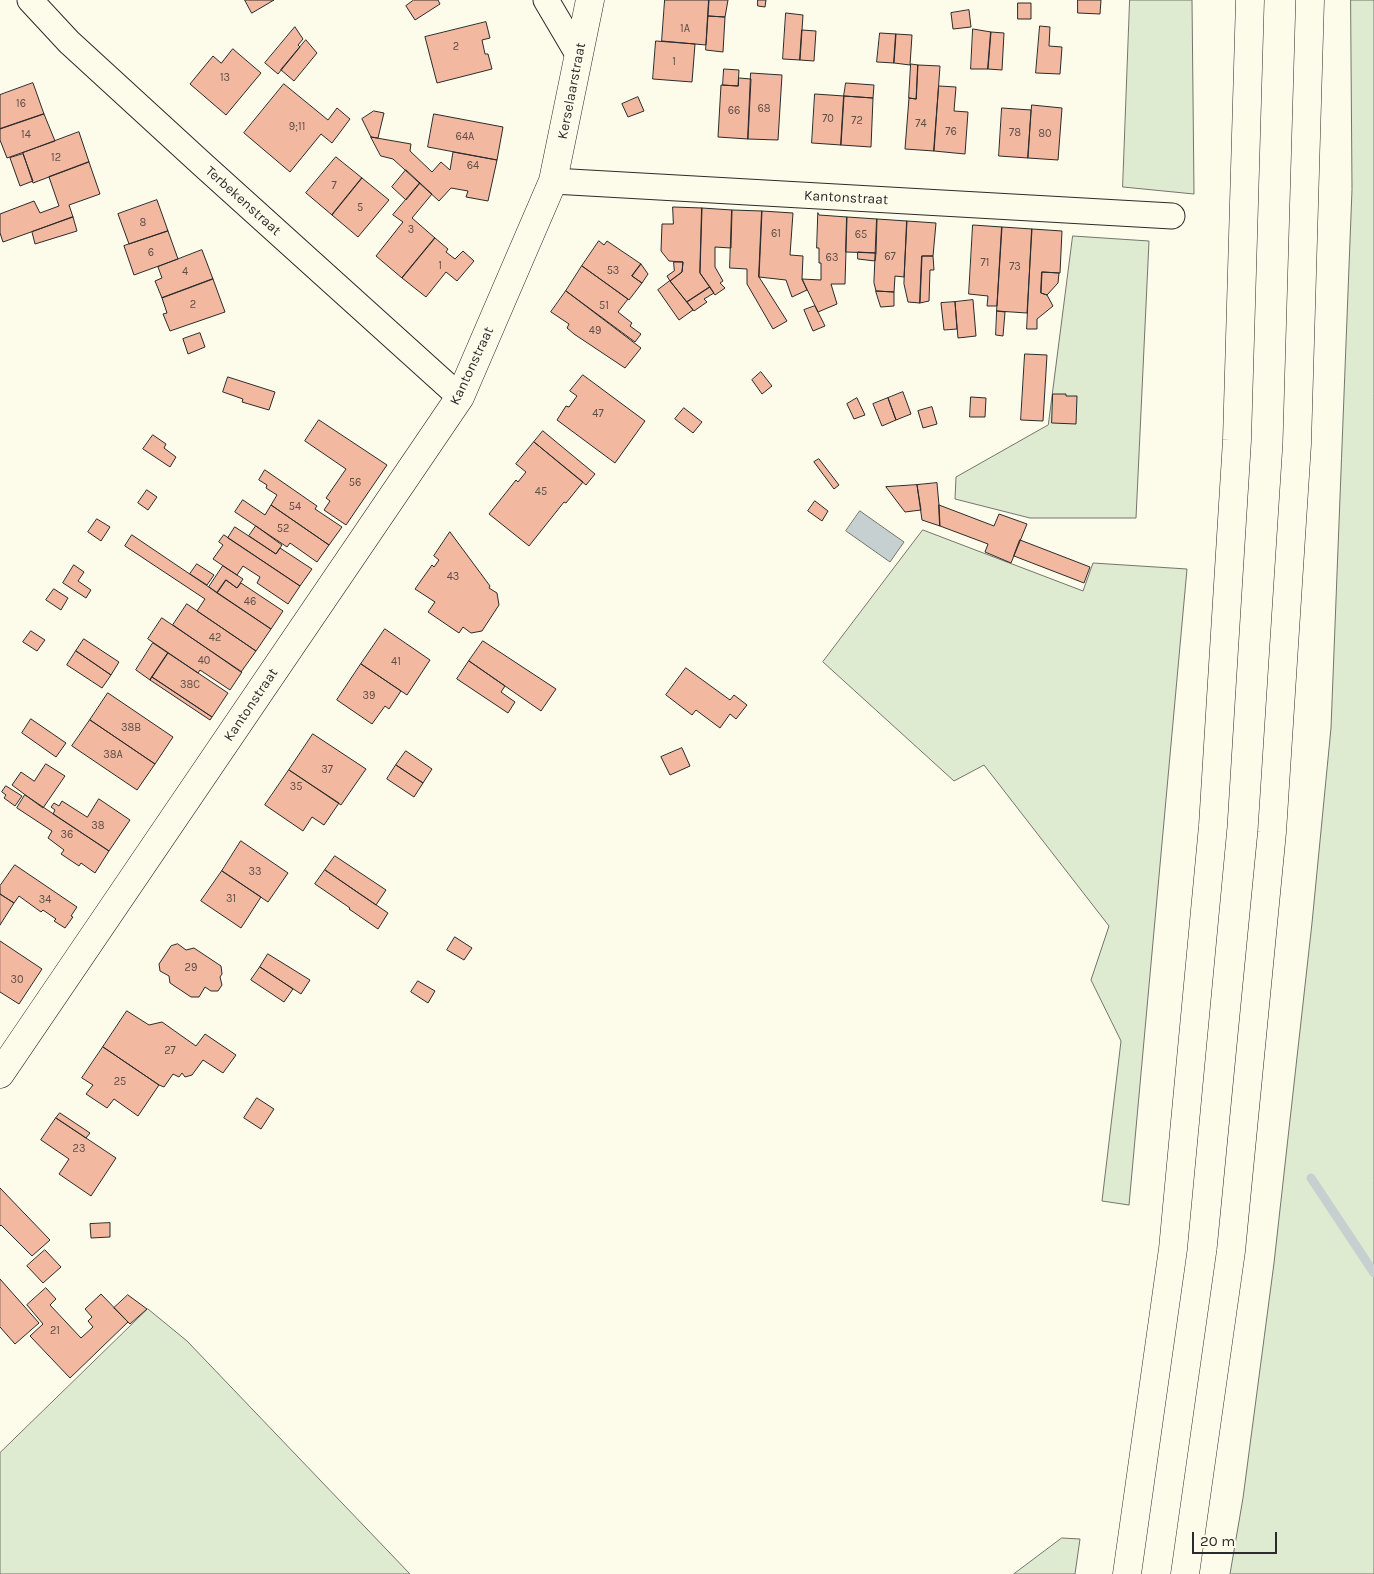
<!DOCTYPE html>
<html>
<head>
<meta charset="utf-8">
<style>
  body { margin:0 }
  #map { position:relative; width:1374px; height:1574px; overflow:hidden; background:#fdfbea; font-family:Karla,sans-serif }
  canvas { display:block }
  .scale { position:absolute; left:1192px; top:1532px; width:85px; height:22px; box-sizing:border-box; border:2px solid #2b2b2b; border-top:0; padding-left:6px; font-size:15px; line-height:18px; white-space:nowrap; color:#2b2b2b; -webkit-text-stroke:4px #fdfbea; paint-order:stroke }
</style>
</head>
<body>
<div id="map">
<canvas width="1374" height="1574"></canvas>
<div class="scale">20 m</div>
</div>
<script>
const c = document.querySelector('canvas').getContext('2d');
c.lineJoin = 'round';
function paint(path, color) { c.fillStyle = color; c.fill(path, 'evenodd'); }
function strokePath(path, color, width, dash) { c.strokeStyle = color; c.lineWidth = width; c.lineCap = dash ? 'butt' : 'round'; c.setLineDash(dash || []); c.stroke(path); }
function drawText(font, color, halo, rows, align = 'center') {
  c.font = font + ' Karla,sans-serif'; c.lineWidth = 4; c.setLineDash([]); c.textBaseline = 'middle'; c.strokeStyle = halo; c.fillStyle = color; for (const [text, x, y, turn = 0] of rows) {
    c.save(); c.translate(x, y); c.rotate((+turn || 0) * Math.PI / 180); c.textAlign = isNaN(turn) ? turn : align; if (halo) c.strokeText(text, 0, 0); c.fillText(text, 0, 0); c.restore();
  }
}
const green = new Path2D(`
  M1130 0H1192L1194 194 1123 187Z
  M1351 0H1374V1574H1230L1243 1498 1274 1263 1312 923 1331 728 1352 190Z
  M1073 236 1149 241 1136 518H1030L955 499 956 477 1048 425Z
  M923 530 1083 591 1093 563 1187 569 1129 1205 1102 1201 1121 1041 1091 980 1109 926 984 765 954 781 823 662Z
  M148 1309 187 1341 410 1574H0V1453Z
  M1062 1538 1080 1539 1075 1574H1014Z`);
paint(green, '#deebd1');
strokePath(green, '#74746e', 1);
const water = new Path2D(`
  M860 511 904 542 890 562 846 531Z`);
paint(water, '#c7d0d0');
strokePath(water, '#74746e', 1);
strokePath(new Path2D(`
  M1311 1178 1374 1273`), '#c7d0d0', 9);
const building = new Path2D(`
  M245 0H274L252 13Z
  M414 0H438L440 4 415 20 406 6Z
  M665 0H709L706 45 662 41Z
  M709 0H728L725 17 708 16Z
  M758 0H766L765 7 758 6Z
  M1078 0H1101L1100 14 1078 13Z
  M1018 3H1031V19H1018Z
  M969 10 971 27 953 29 951 13Z
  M786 13 803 15 800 60 783 59Z
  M708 16 725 17 723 52 706 50Z
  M486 22 490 38 482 40 485 54H488L492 69 437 83 425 37Z
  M1040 26 1050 27 1049 46 1062 47 1060 74 1036 73Z
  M295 27 303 39 298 45 300 47 278 74 265 63Z
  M973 29 991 32 988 69H971Z
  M802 30 816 31 814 61 800 60Z
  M991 32 1004 33 1002 70 988 69Z
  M880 33 896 34 894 63 877 62Z
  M896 34 912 35 910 65 894 63Z
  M306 40 317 53 294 81 281 70Z
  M656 41 695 44 692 82 653 79Z
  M233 49 261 73 226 115 190 84 213 56 221 63Z
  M911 64 918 65 916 99 909 98Z
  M918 65 940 66 934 151 905 149 909 98 916 99Z
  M724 69 739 70 738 86 723 85Z
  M751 73 782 75 778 140 748 139Z
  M739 78 751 79 748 139 718 137 721 85 738 86Z
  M33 83 44 114 0 129V95Z
  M846 83 874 85 873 98 844 96Z
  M284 84 328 120 337 108 350 119 332 143 321 134 290 172 244 133Z
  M939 86 956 87 954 111 968 112 965 154 934 151Z
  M815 94 844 96 841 145 812 143Z
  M844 96 873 98 871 147 841 145Z
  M638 97 644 111 628 117 622 104Z
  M1032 105 1062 108 1058 160 1028 158Z
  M1002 108 1031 110 1028 158 999 156Z
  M374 111 384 113 378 138 371 137 362 119Z
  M44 114 55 141 7 158 0 140V129Z
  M434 114 503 127 497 160 428 147Z
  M79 132 89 162 33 183 23 153Z
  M371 137 411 144 410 151 432 172 441 162 450 170 453 152 497 160 488 201 466 197 468 191 451 188 439 201 393 159 381 156Z
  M23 154 33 181 20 186 10 158Z
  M336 157 362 178 332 215 306 193Z
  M89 162 100 194 69 205 73 217 3 242 0 233V214L34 201 40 213 59 206 49 177Z
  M406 170 420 183 406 200 392 187Z
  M362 178 389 200 358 237 332 215Z
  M420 183 432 194 412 218 435 238 402 278 376 256 403 222 393 215Z
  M157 200 168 231 129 244 118 214Z
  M673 207 702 208 700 273 710 287 687 302 670 281 682 272 683 262 669 261 661 251 662 224H673Z
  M702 208 732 210 731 248 715 247V267L723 281 720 283 725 288 715 295 700 273Z
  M732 210 762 211 759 277 787 321 773 329 747 284V269L730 268Z
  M762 211 793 213 790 255 803 256 802 279 807 290 792 297 786 280 759 277Z
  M818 213 819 215 847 217 845 284H831L837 304 818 312 802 279 821 280V263H819V248H817Z
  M73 217 77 231 35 244 32 232Z
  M847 217 877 219 876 253 846 252Z
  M877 219 907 221 904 277 895 276 894 292 876 291 874 283Z
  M907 221 936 223 933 256H922L920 303 908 302 904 284Z
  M973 225 1002 227 997 306H987L988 296 969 294Z
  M1002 227 1032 229 1027 313 997 311Z
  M1032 229 1062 231 1060 273 1042 272 1041 293 1047 295 1053 306 1037 319V329H1027Z
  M168 231 178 259 134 275 124 246Z
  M435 238 448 249 446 252 455 259 463 251 474 261 457 281 446 272 426 297 402 278Z
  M599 241 604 245 607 241 641 264 632 276 642 283 629 300 582 266Z
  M202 250 213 279 162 298 155 281 162 278 158 267Z
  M858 252 876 253 875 261 858 259Z
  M922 256H933L934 270H930L929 301 920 303Z
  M674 262H683L682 272 670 281 667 276 674 271Z
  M641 264 648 274 642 283 632 276Z
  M582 266 628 299 618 312 632 323 630 326 641 334 635 342 566 291Z
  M1042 272 1059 273 1058 283 1047 295 1041 293Z
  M213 279 225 312 170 331 163 314 167 313 162 298Z
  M670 281 693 310 679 320 658 290Z
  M710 287 714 293 704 299 707 302 694 311 687 302Z
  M566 291 641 348 625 368 574 334 567 328 569 324 551 312Z
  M876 291 894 292V306L881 307Z
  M973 300 976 336 958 338 955 302Z
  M955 302 957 329 944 330 941 303Z
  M815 306 825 326 813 331 804 310Z
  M997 311 1005 312 1003 336 996 335Z
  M200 333 205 347 188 354 183 339Z
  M1025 354 1047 355 1043 421 1021 420Z
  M761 372 772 386 762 394 752 380Z
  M583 375 645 421 615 463 557 420 566 406 569 407 577 396 570 391Z
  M228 377 275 392 269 410 242 402 243 399 223 392Z
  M903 392 911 414 896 420 888 398Z
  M1053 394H1066V396H1077L1076 424 1052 423Z
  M971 397 986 398 985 417H970Z
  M857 398 865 415 854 419 847 404Z
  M888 398 896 420 882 426 873 404Z
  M932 407 937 424 923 428 918 411Z
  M684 408 702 422 693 433 675 419Z
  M319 420 387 465 346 525 324 510 330 501 326 498 346 469 305 441Z
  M543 431 595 474 586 485 534 442Z
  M153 435 166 444 164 448 176 457 170 467 143 449Z
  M534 442 583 482 566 503 564 502 529 546 489 514 516 480 518 482 526 472 516 464Z
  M819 459 839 485 834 489 814 462Z
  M265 470 317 506 315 509 342 527 329 545 271 505 277 495 266 488 267 485 259 480Z
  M937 483 939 505 940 526 922 520 917 485Z
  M917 485 921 510 905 512 886 487Z
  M147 490 157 497 148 510 138 503Z
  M243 500 265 515 271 505 329 545 317 562 290 543 287 547 235 512Z
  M815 501 828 511 822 521 808 511Z
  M939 505 994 526 999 514 1027 524 1011 563 985 552 988 544 940 526Z
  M97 519 110 527 101 541 88 532Z
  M256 526 282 545 276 554 249 536Z
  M235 527 276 554 280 548 312 569 300 586 228 538Z
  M450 532 490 586 489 588 497 593 499 605 482 631 471 633 463 627 459 633 428 612 435 602 415 589 432 565 434 567 439 560 434 556Z
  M132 535 271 629 256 651 197 611 205 599 125 546Z
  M224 535 300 586 288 604 257 583 260 577 243 566 237 575 213 559 223 545 219 542Z
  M1020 540 1090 567 1084 583 1014 556Z
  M197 564 214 575 207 585 190 574Z
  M74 565 84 572 78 581 91 590 86 598 63 583Z
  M223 566 243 579 237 588 226 580 217 593 209 587Z
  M226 580 237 588 241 583 283 611 271 629 217 593Z
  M54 589 68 598 61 610 46 600Z
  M187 604 256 651 241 672 173 625Z
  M162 618 242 672 230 690 200 670 198 673 148 639Z
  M385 629 430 660 407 695 361 664Z
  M31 631 45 640 37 651 23 642Z
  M84 639 119 662 111 675 76 651Z
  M483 641 556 689 541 711 469 661Z
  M153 643 168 653 150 680 136 670Z
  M76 651 111 675 102 688 67 665Z
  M168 653 228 693 212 717 152 677Z
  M469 661 505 686 501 692 515 702 508 713 457 679Z
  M361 664 401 691 389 709 385 706 372 724 337 700Z
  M686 668 730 700 734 695 747 705 736 719 730 714 720 728 696 710 692 715 666 695Z
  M152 677 212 717 210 720 150 680Z
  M108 693 173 737 155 764 90 720Z
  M31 719 66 743 56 757 22 733Z
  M90 720 155 764 137 790 72 746Z
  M313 734 366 769 341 805 289 770Z
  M682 748 690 766 670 775 661 757Z
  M406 751 432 769 423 783 396 765Z
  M46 764 65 776 43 808 12 785 21 772 34 781Z
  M396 765 423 783 414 797 387 779Z
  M289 770 339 803 324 825 312 817 303 831 265 805Z
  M6 786 22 796 15 806 4 798 6 795 2 792Z
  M25 795 109 851 95 873 81 863 79 866 61 854 64 850 48 838 52 831 17 808Z
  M99 799 130 820 109 851 53 814 55 810 51 807 54 803 59 806 62 801 87 817Z
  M241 841 288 873 268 902 222 871Z
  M335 856 386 890 376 905 325 870Z
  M15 865 77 907 71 916 73 917 65 928 54 921 56 919 43 910 41 912 19 896 14 903 0 894V886Z
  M325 870 388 913 378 929 349 909 350 908 315 884Z
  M222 871 261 897 241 928 201 901Z
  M0 894 14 903 0 925Z
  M455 937 472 948 464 960 447 950Z
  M0 941 42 969 19 1004 0 992Z
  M178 944 186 950 194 948 221 966 222 974 220 977 222 985 218 991H211L205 987 199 997H191L170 983 169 976 160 971 159 964 171 946Z
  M268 954 310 980 301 994 260 967Z
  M260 967 293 989 284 1002 251 980Z
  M418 981 435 991 428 1003 411 992Z
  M127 1011 149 1025 162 1022 196 1046 205 1034 236 1055 223 1073 203 1060 192 1075 185 1077 182 1073 179 1077 173 1074 164 1087 159 1085 103 1047Z
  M103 1047 159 1085 138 1116 114 1099 107 1108 86 1094 93 1085 82 1078Z
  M257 1098 274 1109 261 1129 244 1118Z
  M60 1113 90 1133 86 1138 56 1118Z
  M56 1118 116 1158 91 1196 59 1174 69 1159 41 1140Z
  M0 1188 50 1240 32 1256 1 1225 0 1226Z
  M110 1223V1237L91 1238 90 1224Z
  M45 1250 61 1267 43 1283 27 1266Z
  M0 1279 39 1323 15 1344 0 1327Z
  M46 1288 56 1299 50 1305 81 1338 93 1327 88 1321 92 1317 85 1309 101 1294 128 1322 70 1378 30 1336 43 1324 27 1305Z
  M128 1295 147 1309 130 1324 114 1308Z`);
paint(building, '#f2b8a0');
strokePath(building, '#2b2b2b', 1);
const street = new Path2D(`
  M30 0 69 42 202 164 460 397
  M546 0 579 56
  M553 181 1172 216`);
const secondary = new Path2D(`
  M0 1074 460 397 553 181 590 0`);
const highway = new Path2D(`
  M1127 1574 1173 1249 1213 826 1237 440 1250 0
  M1185 1574 1231 1251 1272 832 1297 444 1310 0`);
strokePath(street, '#2b2b2b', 27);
strokePath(secondary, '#2b2b2b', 29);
strokePath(highway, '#2b2b2b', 29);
strokePath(street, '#fdfbea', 25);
strokePath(secondary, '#fdfbea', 28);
strokePath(highway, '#fdfbea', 28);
drawText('11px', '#5d4e48', null, [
  ["1A",685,29],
  ["2",456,47],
  ["1",674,62],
  ["13",225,78],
  ["16",21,104],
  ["68",764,109],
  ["66",734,111],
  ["70",828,119],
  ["72",857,121],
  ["74",921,124],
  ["9;11",297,127],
  ["76",951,132],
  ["78",1015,133],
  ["80",1045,134],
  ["14",26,135],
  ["64A",465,137],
  ["12",56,158],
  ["64",473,166],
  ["7",334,186],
  ["5",360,208],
  ["8",143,223],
  ["3",411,230],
  ["61",776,234],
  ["65",861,235],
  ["6",151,253],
  ["67",890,257],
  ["63",832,258],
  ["71",985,263],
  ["1",440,266],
  ["73",1015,267],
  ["53",613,271],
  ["4",185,272],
  ["2",193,305],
  ["51",604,306],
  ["49",595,331],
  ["47",598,414],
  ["56",355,483],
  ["45",541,492],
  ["54",295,507],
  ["52",283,529],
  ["43",453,577],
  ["46",250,602],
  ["42",215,638],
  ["40",204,661],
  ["41",396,662],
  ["38C",190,685],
  ["39",369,696],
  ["38B",131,728],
  ["38A",113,755],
  ["37",327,770],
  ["35",296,787],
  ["38",98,826],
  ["36",67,835],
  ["33",255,872],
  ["31",231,899],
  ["34",45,900],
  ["29",191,968],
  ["30",17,980],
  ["27",170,1051],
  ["25",120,1082],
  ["23",79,1149],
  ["21",55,1331]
]);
drawText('14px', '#2b2b2b', '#fdfbea', [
  ["Kerselaarstraat",572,91,-79],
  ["Kantonstraat",846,198,3],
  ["Terbekenstraat",243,201,42],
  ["Kantonstraat",472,366,-65],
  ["Kantonstraat",251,705,-56]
]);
</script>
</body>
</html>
